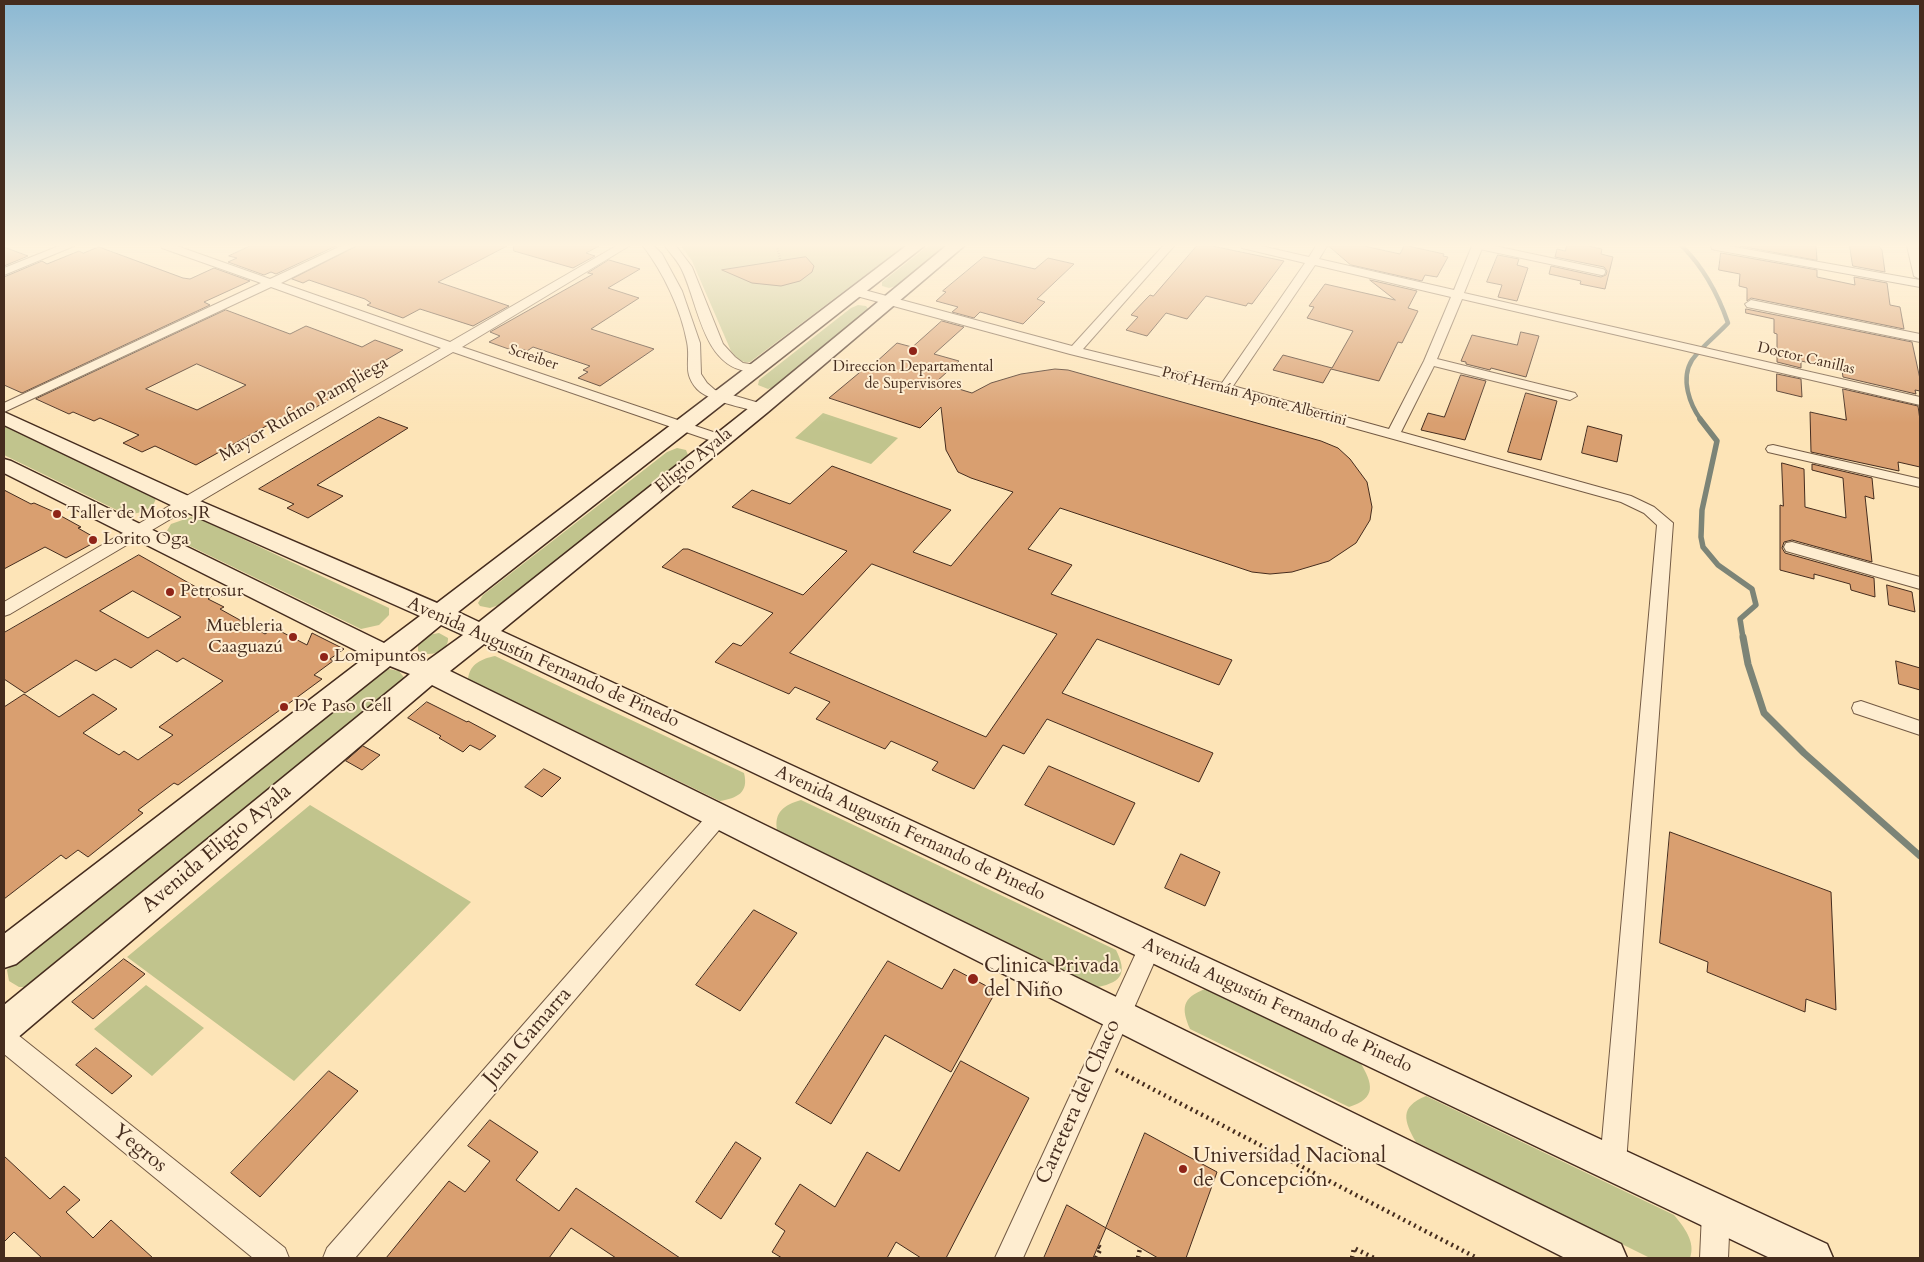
<!DOCTYPE html>
<html>
<head>
<meta charset="utf-8">
<style>
  body { margin:0 }
  #map { position:relative; width:1924px; height:1262px; overflow:hidden; background:#fde4b7; font-family:Cardo,serif }
  canvas { display:block }
  .frame { position:absolute; inset:0; border:5px solid #452c1e; pointer-events:none }
</style>
</head>
<body>
<div id="map">
<canvas width="1924" height="1262"></canvas>
<div class="frame"></div>
</div>
<script>
const c = document.querySelector('canvas').getContext('2d');
c.lineJoin = 'round';
function paint(path, color) { c.fillStyle = color; c.fill(path, 'evenodd'); }
function strokePath(path, color, width, dash) { c.strokeStyle = color; c.lineWidth = width; c.lineCap = dash ? 'butt' : 'round'; c.setLineDash(dash || []); c.stroke(path); }
function drawText(font, color, halo, rows, align = 'center') {
  c.font = font + ' Cardo,serif'; c.lineWidth = 4; c.setLineDash([]); c.textBaseline = 'middle'; c.strokeStyle = halo; c.fillStyle = color; for (const [text, x, y, turn = 0] of rows) {
    c.save(); c.translate(x, y); c.rotate((+turn || 0) * Math.PI / 180); c.textAlign = isNaN(turn) ? turn : align; if (halo) c.strokeText(text, 0, 0); c.fillText(text, 0, 0); c.restore();
  }
}
paint(new Path2D(`
  M681 246H904L750 362C740 363 737 358 731 351L692 261Z
  M928 246H946L897 286 889 288 882 286V282Z
  M858 305 866 306 869 310 777 386 768 389 758 385 759 380 851 308Z
  M823 413 898 438 871 464 795 438Z
  M4 426 156 498C153 511 139 513 127 515L4 455Z
  M677 448 686 450 688 455 685 458 502 604 490 608 480 606 478 603 483 595 667 452Z
  M194 516 389 608V615L379 625 361 629 165 534 171 524Z
  M439 633 448 638C449 652 429 658 418 651V643L428 635Z
  M495 656 744 773C749 793 737 798 720 801L468 679C470 663 482 659 495 656Z
  M389 669 399 671 406 680 30 987H19L9 981 7 970 9 968 383 670Z
  M801 800 1116 950C1127 972 1123 982 1098 987L777 830C774 812 784 805 801 800Z
  M310 805 471 902 294 1081 127 957Z
  M146 985 204 1028 152 1076 94 1029Z
  M1205 989 1360 1062C1373 1084 1377 1098 1349 1107L1190 1029C1181 1008 1182 998 1205 989Z
  M1426 1096 1674 1215C1684 1227 1696 1242 1690 1258H1650L1416 1142C1404 1121 1399 1107 1426 1096Z`), '#c1c48d');
strokePath(new Path2D(`
  M1682 246C1704 268 1718 294 1728 323 1717 335 1701 347 1692 360 1680 379 1690 405 1701 420`), '#7c8477', 4.5);
strokePath(new Path2D(`
  M1700 419 1717 441 1702 510 1701 537 1703 547 1718 565 1752 589 1756 605 1740 619 1743 638`), '#7c8477', 5.5);
strokePath(new Path2D(`
  M1743 637 1748 664 1764 713 1804 753 1920 856`), '#7c8477', 7);
const building = new Path2D(`
  M250 246H336L276 274 271 272 264 275 228 262 237 258 229 256Z
  M357 246H507L438 282 509 306 473 326 420 309 403 318 367 305 371 303 365 299 309 280 303 283 292 279Z
  M514 246H599L586 253 595 256 573 268 514 251Z
  M1197 246H1212L1284 261 1252 304 1248 303 1246 306 1206 296 1187 319 1166 313 1147 336 1126 330 1138 317 1131 315 1147 298 1150 295 1153 296Z
  M1329 246H1364L1400 254 1404 246H1408L1444 254 1443 256 1448 257 1437 277 1425 275 1422 281 1351 265Z
  M1567 246H1588L1602 249 1601 254 1613 257 1605 289 1580 284 1581 281 1549 274 1551 266 1601 277 1606 275 1607 271 1604 267 1555 257 1557 249 1565 251Z
  M1740 246H1816L1817 260Z
  M1850 246H1879L1882 250 1885 272 1853 266Z
  M4 247 28 256 4 266Z
  M99 247 183 278 190 279 214 268 250 281 204 302 210 305 22 393 4 385V277L42 261 47 264 79 251 83 253Z
  M1721 253 1817 270V277L1855 285 1854 277 1887 283 1890 305 1900 307 1904 329 1751 298 1747 301V288L1739 286 1740 274 1719 270Z
  M1498 255 1519 259 1517 265 1528 268 1517 301 1498 297 1502 285 1487 282Z
  M806 257 814 266 812 272 800 281 781 286 752 283 722 270Z
  M984 257 1035 269 1048 258 1074 264 1037 299 1045 302 1023 324 980 312 974 318 952 312 958 307 936 301 946 292 943 291Z
  M609 260 640 269 608 288 639 298 591 329 654 349 600 386 578 378 588 372 583 370 590 366 533 347 527 351 522 349 517 352 489 342 500 336 490 332 593 274 588 273Z
  M1370 280 1417 291 1408 308 1418 311 1402 343 1398 342 1379 381 1331 369 1323 383 1273 370 1283 355 1332 368 1353 331 1307 318 1314 307 1309 306 1325 284 1395 300Z
  M1746 309 1912 342 1920 379V391L1915 390 1916 394 1843 377 1842 370 1801 361V368L1777 362V334L1774 333V319L1746 313Z
  M226 310 290 334 306 326 362 347 375 340 403 350 357 377 360 378 349 384 353 385 288 424 277 420 196 465 155 446 142 452 123 443 139 435 100 418 94 421 73 412 69 414 36 399ZM197 364 246 385 197 410 146 389Z
  M942 321 964 327 934 354 959 361 936 382 972 393 991 383 1021 374 1055 369 1068 370 1321 441 1338 448 1350 459 1367 482 1372 507 1370 520 1356 543 1329 561 1292 572 1270 574 1252 572 1060 508 1028 549 1072 565 1051 594 1232 660 1219 685 1097 639 1062 693 1213 753 1199 782 1047 719 1024 754 1003 745 974 789 932 770 938 762 891 741 885 749 816 719 830 702 795 687 789 694 715 662 733 643 741 646 773 613 662 567 683 549H688L803 595 847 551 732 507 752 490 790 504 832 466 951 510 913 552 951 566 1013 492 971 478 958 472 946 450 941 407 920 428 829 398 871 363 874 364 897 343 912 347ZM872 564 1057 634 986 737 790 653Z
  M1521 332 1539 336 1526 377 1491 368 1490 370 1466 364V362L1461 361 1472 335 1517 345Z
  M1777 374 1801 379 1802 397 1777 391Z
  M1461 375 1486 381 1465 440 1421 430 1428 413 1444 417Z
  M1843 389 1918 406 1920 420V467L1898 462 1899 471 1811 452 1810 412 1846 420Z
  M1526 393 1557 401 1541 460 1508 452Z
  M379 417 408 428 317 485 343 496 308 518 287 508 294 504 259 489Z
  M1588 426 1622 435 1617 462 1582 453Z
  M1782 463 1804 469 1805 507 1846 518 1843 478 1812 470V464L1872 478 1874 499 1865 496 1872 562 1792 540 1784 542 1782 548 1785 553 1874 578 1875 597 1851 590 1850 584 1814 574V579L1780 570V505L1783 506Z
  M4 490 31 504 34 503 52 511 81 527 78 528 99 540 66 558 45 547 4 569Z
  M139 555 212 596 208 599 224 607 220 609 265 634 274 628 307 645 312 633 344 649 330 659 333 661 314 675 322 679 178 785 174 783 138 810 143 813 88 857 78 850 66 859 61 855 4 899V707L24 694 59 717 93 694 117 709 83 733 119 755 124 751 138 760 173 735 159 727 223 681 183 658 177 662 157 650 131 668 115 659 96 671 76 660 25 693 4 679V633ZM133 591 181 617 148 638 100 611Z
  M1887 585 1912 592 1915 612 1889 605Z
  M1896 661 1920 668V690L1899 684Z
  M427 702 467 722 468 721 496 736 480 750 470 745 463 752 439 738 441 736 408 718Z
  M363 746 380 755 362 770 346 761Z
  M1049 766 1135 803 1114 845 1025 805Z
  M544 769 561 778 542 797 525 787Z
  M1670 832 1831 892 1836 1010 1806 999 1805 1012 1707 972 1708 962 1660 943Z
  M1181 854 1220 872 1205 906 1165 888Z
  M754 910 797 933 740 1011 696 985Z
  M124 959 145 974 93 1019 72 1002Z
  M888 961 942 989 954 969 996 991 951 1072 885 1035 831 1124 796 1103Z
  M96 1048 132 1076 112 1094 76 1065Z
  M961 1061 1029 1098 946 1258H921L896 1242 887 1258H782L772 1252 785 1231 775 1224 800 1184 835 1207 867 1152 899 1171Z
  M329 1071 358 1091 260 1197 231 1173Z
  M490 1120 538 1152 516 1180 559 1211 576 1188 680 1258H616L571 1228 549 1258H386L449 1181 465 1192 490 1161 468 1146Z
  M1145 1133 1217 1172 1186 1258H1158L1106 1228Z
  M736 1142 761 1158 721 1219 696 1202Z
  M4 1156 50 1199 64 1186 80 1200 66 1212 93 1238 111 1220 153 1258H42L14 1232 4 1242Z
  M1067 1205 1106 1228 1093 1258H1044Z`);
paint(building, '#d99f70');
strokePath(building, '#452c1e', 1);
const lane = new Path2D(`
  M1480 246 1602 272`);
const street = new Path2D(`
  M59 246H74L4 275V268Z
  M161 246H177L270 279 341 246H355L281 283 450 342 616 246H629L462 347 725 436 727 439 725 442H715L453 352 10 614 4 616V602L441 348 271 287 4 412V403L261 283 162 248Z
  M643 246H654L662 254 682 291 700 343 701 374 707 383 715 390 766 405 768 408 766 411 761 412C744 408 708 401 697 389 682 372 691 361 687 342 681 309 663 272 643 246Z
  M665 246H676L692 267 723 344 735 357 743 363 762 366 764 369 762 372C756 373 752 372 746 371 702 364 698 301 681 268 677 260 670 253 665 246Z
  M1163 246H1174L1083 349 1222 383 1305 263 1242 248 1241 246H1261L1309 257 1316 246H1327L1319 259 1454 290 1472 246H1483L1464 293 1920 397V405L1462 299 1437 359 1575 393 1577 396 1570 400 1434 366 1401 432 1631 496 1654 507 1673 523 1626 1163 1622 1172 1613 1176 1604 1172 1600 1163 1657 525 1644 513 1621 502 1220 391 1070 354 853 295 851 292 857 288 1072 346ZM1315 265 1451 297 1424 361 1389 429 1233 386Z
  M1711 246H1729L1920 280V287L1716 250 1712 249Z
  M1907 246H1918L1920 256V279L1914 276Z
  M1751 300 1920 334V342L1747 307 1745 304Z
  M1773 445 1920 479V487L1768 452 1766 449 1768 446Z
  M1792 542 1920 577V589L1786 551 1784 547 1786 543Z
  M1861 701 1920 721V735L1854 713 1852 708 1854 703Z
  M718 808 725 811 728 817 725 823 355 1258H323L327 1248 711 811Z
  M1150 936 1158 940 1161 947 1023 1258H995L1142 940Z
  M4 1027 13 1031 285 1248 289 1258H253L4 1054Z
  M1716 1199 1726 1203 1730 1213 1728 1258H1700L1702 1213 1706 1203Z`);
const secondary = new Path2D(`
  M906 246H924L458 612 479 622 754 404 946 246H964L768 412 501 631 1827 1244 1833 1258H1770L484 644 450 671 1621 1244 1627 1258H1565L432 685 16 1039 4 1044V1005L410 674 390 666 16 964 4 968V934L367 656 4 473V459L11 461 384 643 420 616 177 508 4 425V412L193 498 437 603ZM441 625 463 635 427 661 407 653Z`);
strokePath(lane, '#735a44', 8);
strokePath(street, '#735a44', 2);
strokePath(secondary, '#452c1e', 3);
strokePath(new Path2D(`
  M777 246 780 259`), '#452c1e', 2.5, [0.5, 2]);
strokePath(new Path2D(`
  M1116 1070 1477 1258
  M1096 1258 1101 1248 1098 1246
  M1138 1258 1140 1248
  M1352 1258 1354 1248 1374 1258`), '#452c1e', 4.5, [2, 4]);
strokePath(lane, '#feedd0', 6);
paint(street, '#feedd0');
paint(secondary, '#feedd0');
const sky = c.createLinearGradient(0, 0, 0, 423);
sky.addColorStop(0, '#8bb8d3');
sky.addColorStop(0.58, '#fef3df');
sky.addColorStop(1, '#fef3df00');
c.fillStyle = sky;
c.fillRect(0, 0, 1924, 423);
for (const [x, y, r, color] of [
  [913,351,5,"#8f2418"],
  [57,514,5,"#8f2418"],
  [93,540,5,"#8f2418"],
  [170,592,5,"#8f2418"],
  [293,637,5,"#8f2418"],
  [324,657,5,"#8f2418"],
  [284,707,5,"#8f2418"],
  [973,979,6,"#8f2418"],
  [1183,1169,5,"#8f2418"]
]) { const dot = new Path2D(); dot.arc(x, y, r, 0, 2 * Math.PI); c.fillStyle = color; c.fill(dot); strokePath(dot, '#feedd0', 2); }
drawText('15px', '#452c1e', '#feedd0', [
  ["Screiber",533,358,19],
  ["Doctor Canillas",1806,359,13],
  ["Prof Hernán Aponte Albertini",1254,397,15]
]);
drawText('15px', '#452c1e', '#feedd0', [
  ["Direccion Departamental",913,368],
  ["de Supervisores",913,385]
]);
drawText('18px', '#452c1e', '#feedd0', [
  ["Mayor Rufino Pampliega",304,410,-30],
  ["Eligio Ayala",694,461,-39],
  ["Avenida Augustín Fernando de Pinedo",543,663,24],
  ["Avenida Augustín Fernando de Pinedo",910,834,25],
  ["Avenida Augustín Fernando de Pinedo",1277,1006,25]
]);
drawText('18px', '#452c1e', '#feedd0', [
  ["Taller de Motos JR",67,514],
  ["Lorito Oga",103,540],
  ["Petrosur",180,592],
  ["Muebleria",283,627,"right"],
  ["Caaguazú",283,648,"right"],
  ["Lomipuntos",334,657],
  ["De Paso Cell",294,707]
], 'left');
drawText('21px', '#452c1e', '#feedd0', [
  ["Avenida Eligio Ayala",217,849,-40],
  ["Juan Gamarra",528,1037,-49],
  ["Carretera del Chaco",1079,1102,-66],
  ["Yegros",139,1149,39]
]);
drawText('21px', '#452c1e', '#feedd0', [
  ["Clinica Privada",984,967],
  ["del Niño",984,991],
  ["Universidad Nacional",1193,1157],
  ["de Concepcion",1193,1181]
], 'left');
</script>
</body>
</html>
